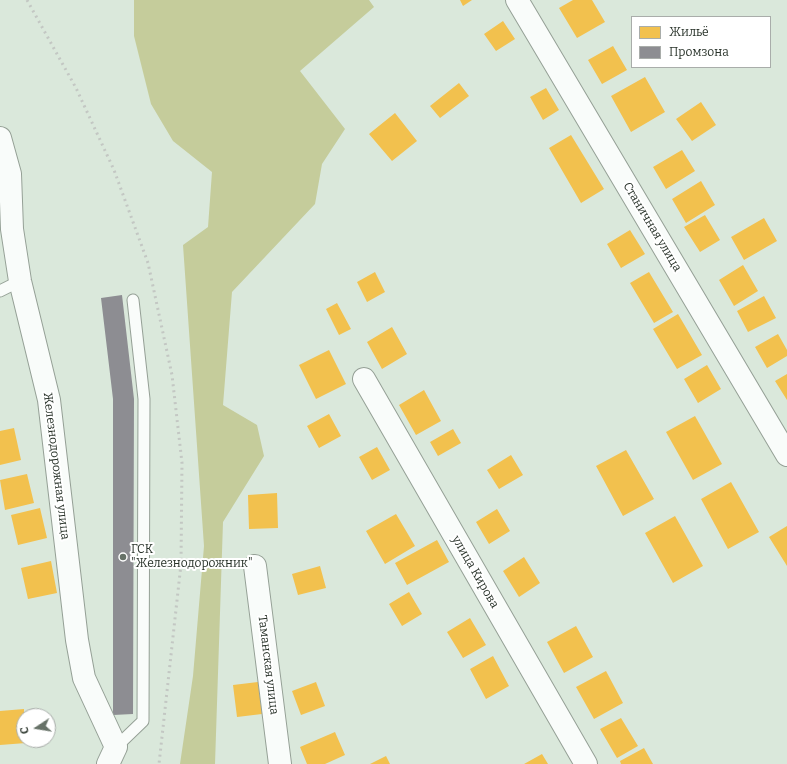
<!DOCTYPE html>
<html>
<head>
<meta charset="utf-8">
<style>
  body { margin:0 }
  #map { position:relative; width:787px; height:764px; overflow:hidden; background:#dae8db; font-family:Bitter,serif }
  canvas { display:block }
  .legend { position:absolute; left:631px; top:16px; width:140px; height:52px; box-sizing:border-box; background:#fff; border:1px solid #a9adaa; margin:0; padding:5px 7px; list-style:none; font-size:12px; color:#29332a }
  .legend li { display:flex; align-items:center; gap:8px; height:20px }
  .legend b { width:20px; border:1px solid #a9adaa }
  .north { position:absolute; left:16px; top:708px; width:40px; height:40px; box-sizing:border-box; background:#fff; border:1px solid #a9adaa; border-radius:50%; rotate:258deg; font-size:11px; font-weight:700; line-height:16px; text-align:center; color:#29332a }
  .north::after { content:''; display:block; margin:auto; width:14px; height:18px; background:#677268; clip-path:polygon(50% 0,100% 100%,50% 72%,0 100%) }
</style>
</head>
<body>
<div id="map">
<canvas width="787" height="764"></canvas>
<ul class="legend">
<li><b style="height:11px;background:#f2c14e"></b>Жильё</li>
<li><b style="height:11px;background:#8d8d92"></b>Промзона</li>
</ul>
<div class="north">С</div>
</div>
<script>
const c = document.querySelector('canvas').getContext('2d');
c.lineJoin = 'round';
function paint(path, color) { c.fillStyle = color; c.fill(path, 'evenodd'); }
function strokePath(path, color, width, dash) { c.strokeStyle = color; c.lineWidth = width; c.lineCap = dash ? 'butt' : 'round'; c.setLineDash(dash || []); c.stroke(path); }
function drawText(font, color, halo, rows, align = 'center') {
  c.font = font + ' Bitter,serif'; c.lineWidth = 4; c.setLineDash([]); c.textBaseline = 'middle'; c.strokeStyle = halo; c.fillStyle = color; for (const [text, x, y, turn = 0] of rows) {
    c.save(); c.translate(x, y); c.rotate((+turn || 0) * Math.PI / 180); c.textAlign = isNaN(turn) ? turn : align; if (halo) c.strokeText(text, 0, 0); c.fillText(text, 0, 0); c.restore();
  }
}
paint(new Path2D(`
  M134 0H369L374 7 300 71 345 129 322 164 315 204 232 292 223 405 257 425 264 456 223 522 215 764H180L193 676 204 546 183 245 208 227 212 172 173 141 151 104 134 36Z`), '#c5cc9b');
paint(new Path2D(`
  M460 0H472L463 6Z
  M573 0H592L605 22 577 38 559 8Z
  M503 21 515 39 496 51 484 34Z
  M613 46 627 70 602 84 588 60Z
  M645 77 665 112 631 132 611 96Z
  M459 83 469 96 440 118 430 106Z
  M546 88 559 110 543 120 530 97Z
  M701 102 716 125 692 141 676 119Z
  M395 113 417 141 392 161 369 134Z
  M571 135 604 189 581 203 549 148Z
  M682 150 695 171 666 189 653 167Z
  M701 181 715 205 686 223 672 199Z
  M705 215 720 240 700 252 684 227Z
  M764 218 777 241 744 260 731 237Z
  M630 230 645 254 621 268 607 244Z
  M743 265 758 291 734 306 719 280Z
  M375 272 385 292 367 302 357 282Z
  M649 272 673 312 654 323 630 283Z
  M764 296 776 318 748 332 737 311Z
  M337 303 351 329 339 335 326 309Z
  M678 314 702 355 677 369 653 329Z
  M392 327 407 354 382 369 367 342Z
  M778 334 787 350V356L767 368 755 347Z
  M329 350 346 384 316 399 299 365Z
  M707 365 721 389 698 403 684 379Z
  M787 374V400L775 381Z
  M424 390 441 421 416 435 399 405Z
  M329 414 341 436 319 448 307 426Z
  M695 416 722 464 693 480 666 432Z
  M14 428 21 460 0 465V431Z
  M453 429 461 443 438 456 430 442Z
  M377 447 390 470 372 480 359 457Z
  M626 450 654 499 623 516 596 466Z
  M511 455 523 475 499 489 487 470Z
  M27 474 34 503 5 510 0 480Z
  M731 482 759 532 728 549 701 499Z
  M277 493 278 528 249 529 248 495Z
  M40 508 47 538 18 545 11 515Z
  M497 509 510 531 489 544 476 522Z
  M396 514 415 546 385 564 366 531Z
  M675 516 703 566 673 583 645 533Z
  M787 526V566L769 537Z
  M437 540 449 562 407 585 395 563Z
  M524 557 540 583 519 597 503 571Z
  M51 561 57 593 28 599 21 568Z
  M320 566 326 588 298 595 292 574Z
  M409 592 422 614 402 626 389 604Z
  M470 618 486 645 463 658 447 632Z
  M576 626 593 657 564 673 547 642Z
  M493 656 509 686 486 699 470 669Z
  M606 671 623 703 594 719 576 687Z
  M258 682 262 714 237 717 233 685Z
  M316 682 325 706 301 715 292 691Z
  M24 709V740H26V743L0 745V711Z
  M621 718 638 746 617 758 600 729Z
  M335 732 345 755 325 764H307L300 747Z
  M644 748 653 764H621L620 761Z
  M542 754 548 764H524Z
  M386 756 390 764H370Z`), '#f2c14e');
paint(new Path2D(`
  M122 295 134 399 133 714 113 715V399L101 298Z`), '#8d8d92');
const service = new Path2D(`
  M0 291 20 281
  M116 747 143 721 144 399 133 300`);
const minor = new Path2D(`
  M517 0 787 455
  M0 138 10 174 12 229 20 281 49 400 77 640 84 678 116 747 108 764
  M364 379 586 764
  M255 566 280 764`);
strokePath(service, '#95a096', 13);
strokePath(minor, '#95a096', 24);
strokePath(service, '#f9fcfa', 11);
strokePath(minor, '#f9fcfa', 22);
strokePath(new Path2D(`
  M27 0 76 88 114 170 148 263 172 375 182 463 181 564 159 764`), '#c3c7c3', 3, [2, 4]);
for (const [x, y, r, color] of [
  [123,557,4,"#677268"]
]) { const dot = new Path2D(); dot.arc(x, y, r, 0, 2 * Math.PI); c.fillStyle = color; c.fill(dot); strokePath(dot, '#fff', 1.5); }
drawText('12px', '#29332a', '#fff', [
  ["Станичная улица",652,227,59],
  ["Железнодорожная улица",56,466,83],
  ["улица Кирова",475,572,60],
  ["Таманская улица",268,665,83]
]);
drawText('12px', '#29332a', '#fff', [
  ["ГСК",131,550],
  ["\"Железнодорожник\"",131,564]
], 'left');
</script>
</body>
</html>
